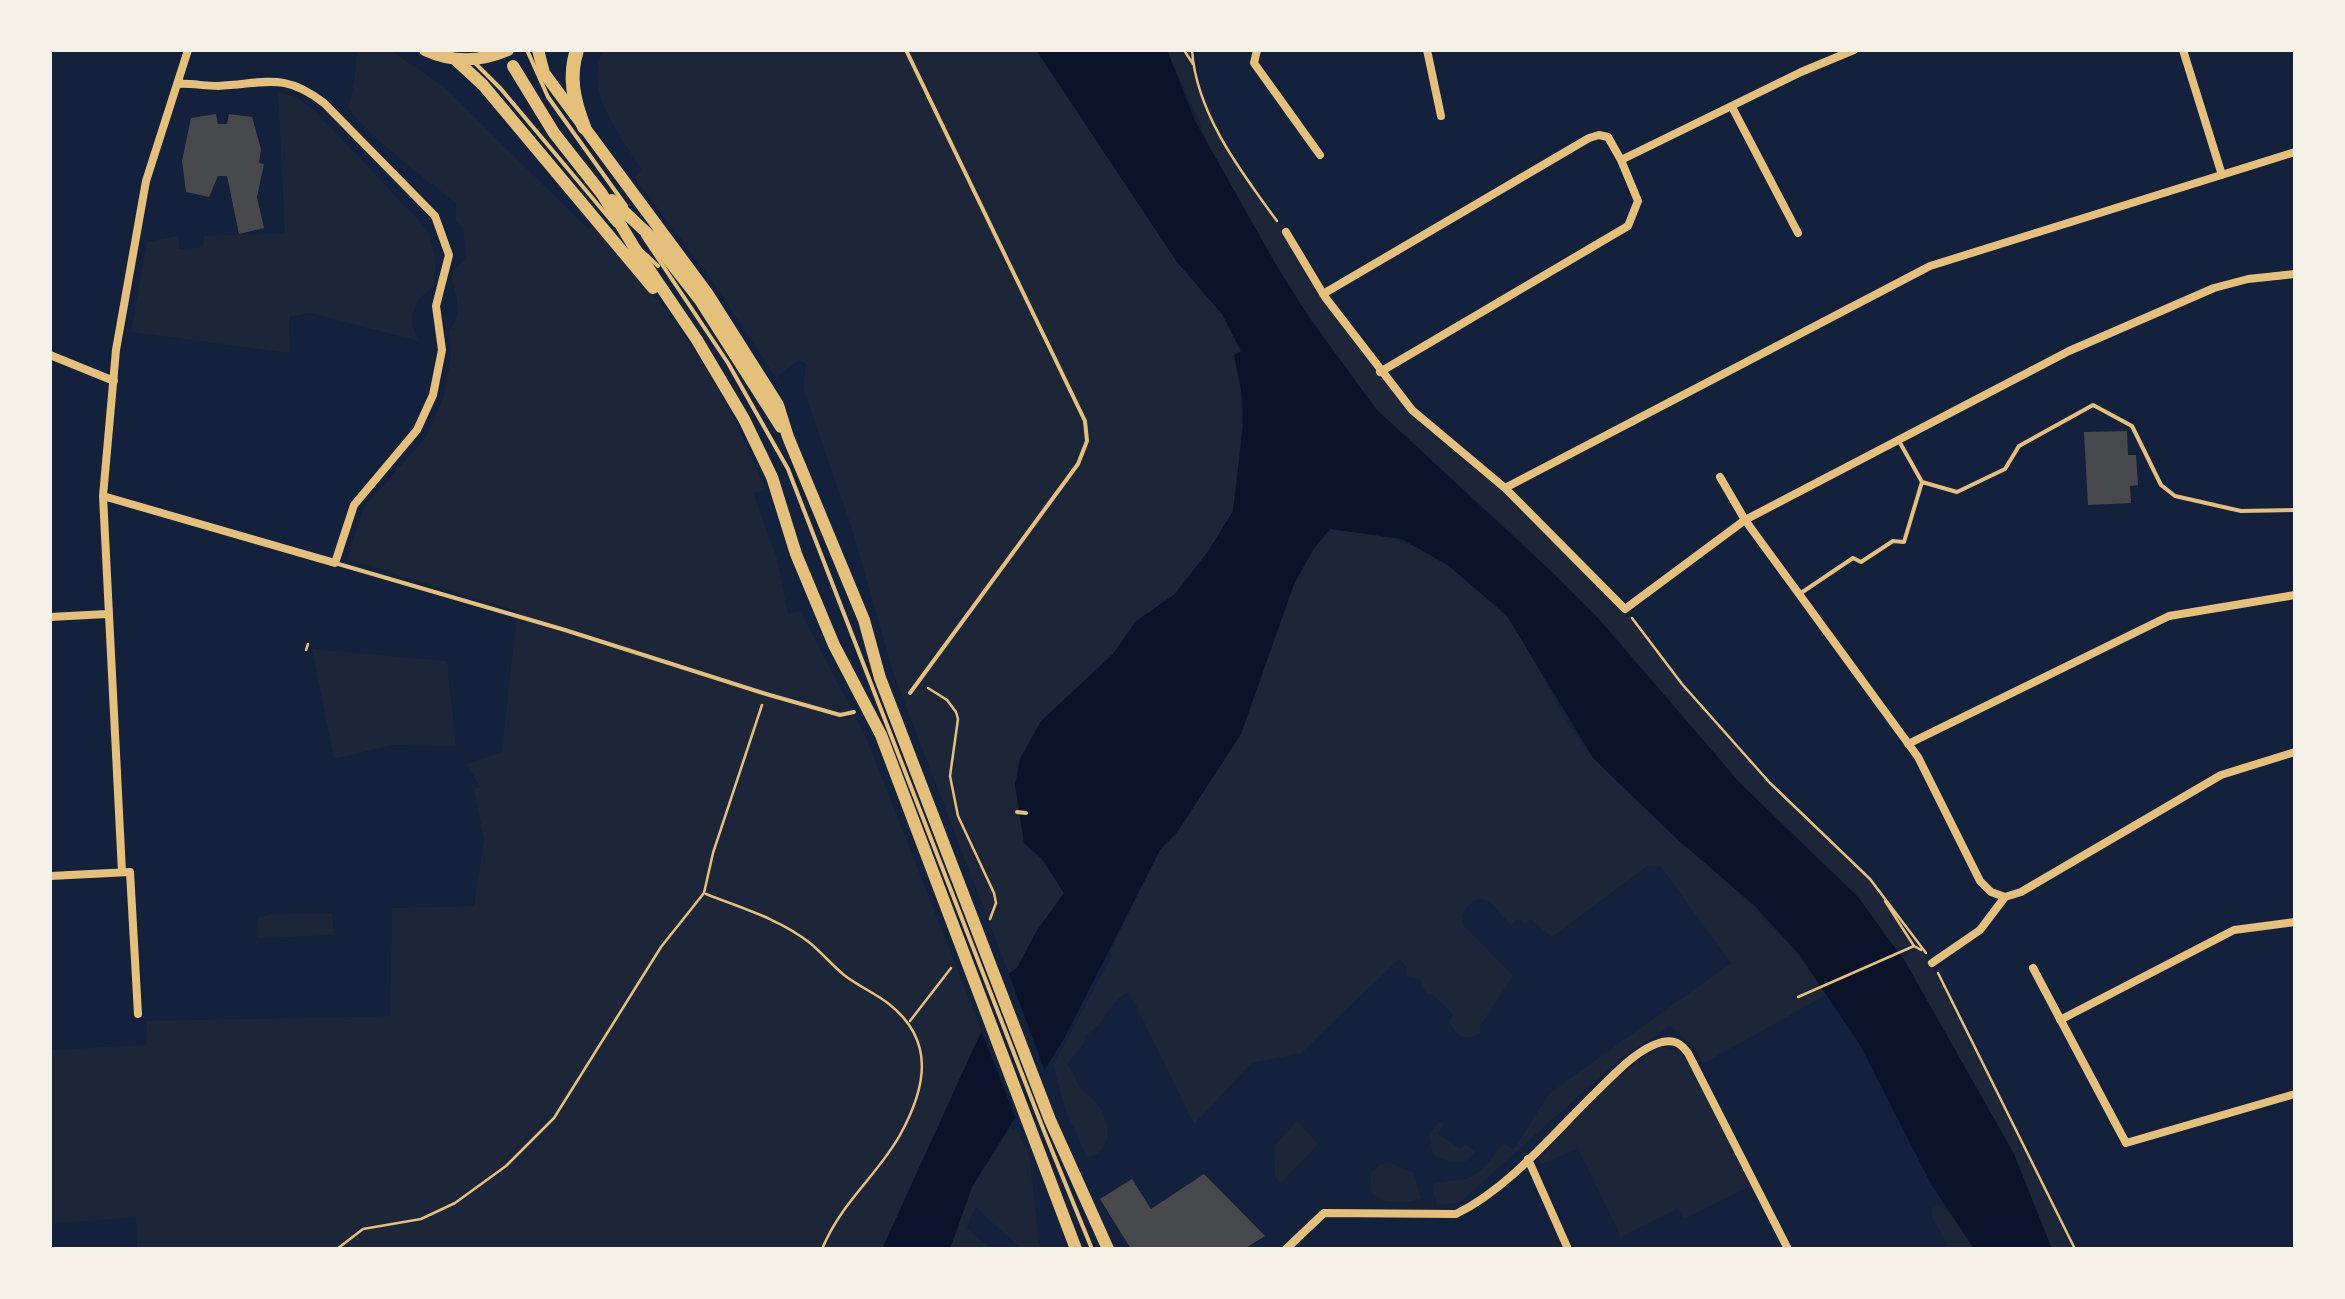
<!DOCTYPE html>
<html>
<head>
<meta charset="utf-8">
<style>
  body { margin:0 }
  #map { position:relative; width:2345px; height:1299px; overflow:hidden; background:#14213d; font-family:Signika,sans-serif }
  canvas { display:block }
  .frame { position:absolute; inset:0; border:52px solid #f6f1e7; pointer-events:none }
</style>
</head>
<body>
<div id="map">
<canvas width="2345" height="1299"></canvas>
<div class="frame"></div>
</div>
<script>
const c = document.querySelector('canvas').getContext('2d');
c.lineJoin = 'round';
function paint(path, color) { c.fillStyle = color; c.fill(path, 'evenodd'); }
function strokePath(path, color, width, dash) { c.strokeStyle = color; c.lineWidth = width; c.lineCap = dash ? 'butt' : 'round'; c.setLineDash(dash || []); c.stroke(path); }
paint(new Path2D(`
  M357 50H390L443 86 588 229 593 226C623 264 661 299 687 339 719 387 745 437 765 490L753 493 777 559 788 614 800 611 865 735 982 1032 882 1249H137L136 1217 50 1224V1050L146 1045 147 1021 390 1016 392 908 474 906 484 840 474 789 480 787 467 764 502 752 517 611 347 559 363 509 426 437 444 396 451 356 449 331C464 314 455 293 451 273L466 258 463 228 456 221V203C418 173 379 145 348 108L354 84Z
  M604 50H1036L1177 262 1222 314 1241 352 1242 445 1233 511 1209 550 1175 594 1136 621 1113 654 1041 721 1020 759 1015 785 1024 843 1042 859 1064 893 1036 932 1017 968 1009 974 894 675 851 526 803 388 806 364 799 360 776 378 712 280 634 177 642 170C622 137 581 90 604 50Z
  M1167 50H1189L1195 75 1233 157 1286 232 1325 297 1412 410 1505 488 1625 609 1682 684 1770 783 1870 879 1917 942 1896 950 1858 897 1740 783 1598 618 1532 552 1376 409 1308 315 1275 263 1210 148Z
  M278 92 296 97 313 109 423 225C435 245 437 263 434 286 413 300 406 319 419 341L311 313 289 317 290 353 131 332 147 242 178 236 180 249 203 247 204 236 285 233Z
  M1330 529C1376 533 1413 539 1451 568 1469 582 1495 599 1508 618 1541 663 1558 720 1597 761 1671 842 1768 901 1826 995L1706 1062H1702L1694 1047 1670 1026 1620 1059 1459 1203 1437 1205 1432 1185C1442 1181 1447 1181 1457 1180 1479 1180 1491 1159 1503 1143L1514 1149 1549 1094 1731 963 1661 867 1647 866 1552 937 1530 919 1525 924 1518 919 1511 925C1495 910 1483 880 1462 915L1464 926 1513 976 1480 1026 1481 1033C1465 1043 1457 1037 1449 1021L1453 1014 1434 995 1427 994 1420 980 1406 975 1407 967 1399 959 1301 1053 1252 1063 1194 1124 1129 991C1105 1006 1108 1021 1085 1036L1084 1043 1067 1064C1073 1071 1075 1078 1079 1086 1084 1093 1092 1097 1097 1104 1111 1121 1114 1154 1087 1157L1066 1111 1053 1065 1112 956 1110 951 1160 850 1178 831 1241 734 1294 584 1313 550Z
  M312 649 447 661 456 746 392 745 334 759Z
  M332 913 334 935 258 938 257 918 272 914Z
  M1922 948 1994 1081 2075 1249H2052L2014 1154 1902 957Z
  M1661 1047 1680 1052 1690 1064 1752 1185 1684 1219 1678 1208 1621 1237 1578 1148 1543 1164 1539 1162C1560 1133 1630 1060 1661 1047Z
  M1297 1121 1319 1144 1281 1183 1275 1177 1274 1146Z
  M1438 1121 1444 1124 1438 1134 1461 1149 1465 1144 1476 1152C1464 1168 1449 1163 1433 1155L1429 1136Z
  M1011 1126 1012 1130 1016 1129 1029 1155 1040 1249H1022L975 1207 967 1228 991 1249H950L972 1187Z
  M1390 1163 1414 1173 1421 1199C1403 1203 1383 1206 1370 1191L1371 1173 1380 1165Z
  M1939 1204 1955 1218 1974 1249H1950L1932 1217 1933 1208Z`), '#1d2539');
paint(new Path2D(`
  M1036 50H1167L1195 121 1275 263 1308 316 1376 409 1555 575 1598 618 1740 783 1858 897 1906 963 2014 1154 2052 1249H1974L1931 1184 1860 1045 1799 954 1755 906 1678 840 1593 758 1507 616 1449 566 1402 539 1330 529 1313 550 1294 584 1241 734 1178 831 1160 850 1065 1037 972 1187 950 1249H882L1007 975 1017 968 1036 932 1064 893 1042 859 1024 843 1015 785 1020 759 1041 721 1113 654 1136 621 1175 594 1209 550 1233 511 1243 425 1242 396 1234 355 1241 351 1222 314 1177 262Z`), '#0b132b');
paint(new Path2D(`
  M1007 969 1047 1077 1018 1124 979 1025Z`), '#14213d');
paint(new Path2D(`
  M216 114 218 124H227L229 114 252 117 261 149 259 163 264 164 257 197 264 228 239 234 227 176H218L209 197 186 192 182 161 191 118Z
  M2127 431 2128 455H2136L2138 485 2130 486 2131 503 2088 505 2084 432Z
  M1204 1174 1265 1236 1244 1249H1131L1100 1199 1132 1179 1151 1209Z`), '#48494c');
strokePath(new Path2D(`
  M1184 50 1193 64
  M1192 50C1196 113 1241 172 1277 221
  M1632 618 1682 684 1770 783 1870 879 1926 953
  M306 650 308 644
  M928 688 947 700 956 712 958 719 950 776 958 816 994 893 996 903 990 919
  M706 894C741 908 780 919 810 943 822 953 832 965 844 975 858 986 875 993 889 1004 936 1041 926 1088 900 1135 877 1176 842 1201 822 1249
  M1885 901 1914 946 1921 950
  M1938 973 2075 1249
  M1798 997 1914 946
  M910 1021 951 968
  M337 1249 363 1229 421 1219 455 1203 506 1166 554 1118 661 947 704 893 713 853 762 705`), '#e5c07b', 2.5);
strokePath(new Path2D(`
  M527 50 548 97 626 206
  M906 50 1085 421 1087 441 1078 464 910 693
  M474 62 501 89 615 225
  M643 236 728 363 788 469 1044 1131 1092 1249
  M643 252 658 266
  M1922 482 1957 492 2005 469 2019 446 2093 405 2132 426 2161 485 2175 496 2241 511 2295 510
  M335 563 565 630 766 694 840 715 854 712
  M1801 593 1853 558 1861 562 1893 541 1904 542 1922 482 1899 441
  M1017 812 1026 813`), '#e5c07b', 4);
strokePath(new Path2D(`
  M1257 50 1254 63 1320 155
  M1427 50 1441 116
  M2183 50 2222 175
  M1732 107 1798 233
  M1621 160 1801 72 1854 50
  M1286 232 1325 297 1412 410 1505 488 1625 609 1745 520 2069 351 2214 288 2248 279 2295 274
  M1323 294 1589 138 1599 135 1608 137 1621 160 1638 201 1628 226 1380 372
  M50 355 114 381
  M1720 477 1745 520 1918 757 1980 881 1991 892 2005 897
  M1505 488 1930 266 2295 152
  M103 496 335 563 354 505 417 430 433 395 442 350 436 306 449 255 435 216 324 103C283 71 264 84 218 86 204 86 191 83 178 84
  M50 617 107 614
  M1908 744 2169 616 2295 595
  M122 872 103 496 116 350 146 181 188 50
  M50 876 130 872 138 1014
  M1932 963 1980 930 2005 897 2021 892 2221 775 2295 752
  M2033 968 2126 1143 2295 1094
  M2060 1020 2234 930 2295 922
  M1528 1159 1568 1249
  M1286 1249 1324 1213 1456 1214C1509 1188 1553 1134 1595 1093 1614 1075 1636 1049 1662 1042 1675 1039 1681 1044 1688 1053L1788 1249`), '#e5c07b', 8);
strokePath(new Path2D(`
  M425 50C453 63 480 62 508 50
  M538 50 544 73 707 293 778 405 788 437 864 620 880 678 1050 1120 1108 1249
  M455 59 483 85 653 288
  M513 66 554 133 602 194 634 247 697 340 744 419 772 477 796 554 834 645 881 735 1076 1249
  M612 200 649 235 700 300 781 427`), '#e5c07b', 12);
strokePath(new Path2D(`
  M577 50C568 77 574 101 584 127`), '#e5c07b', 14);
</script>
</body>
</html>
